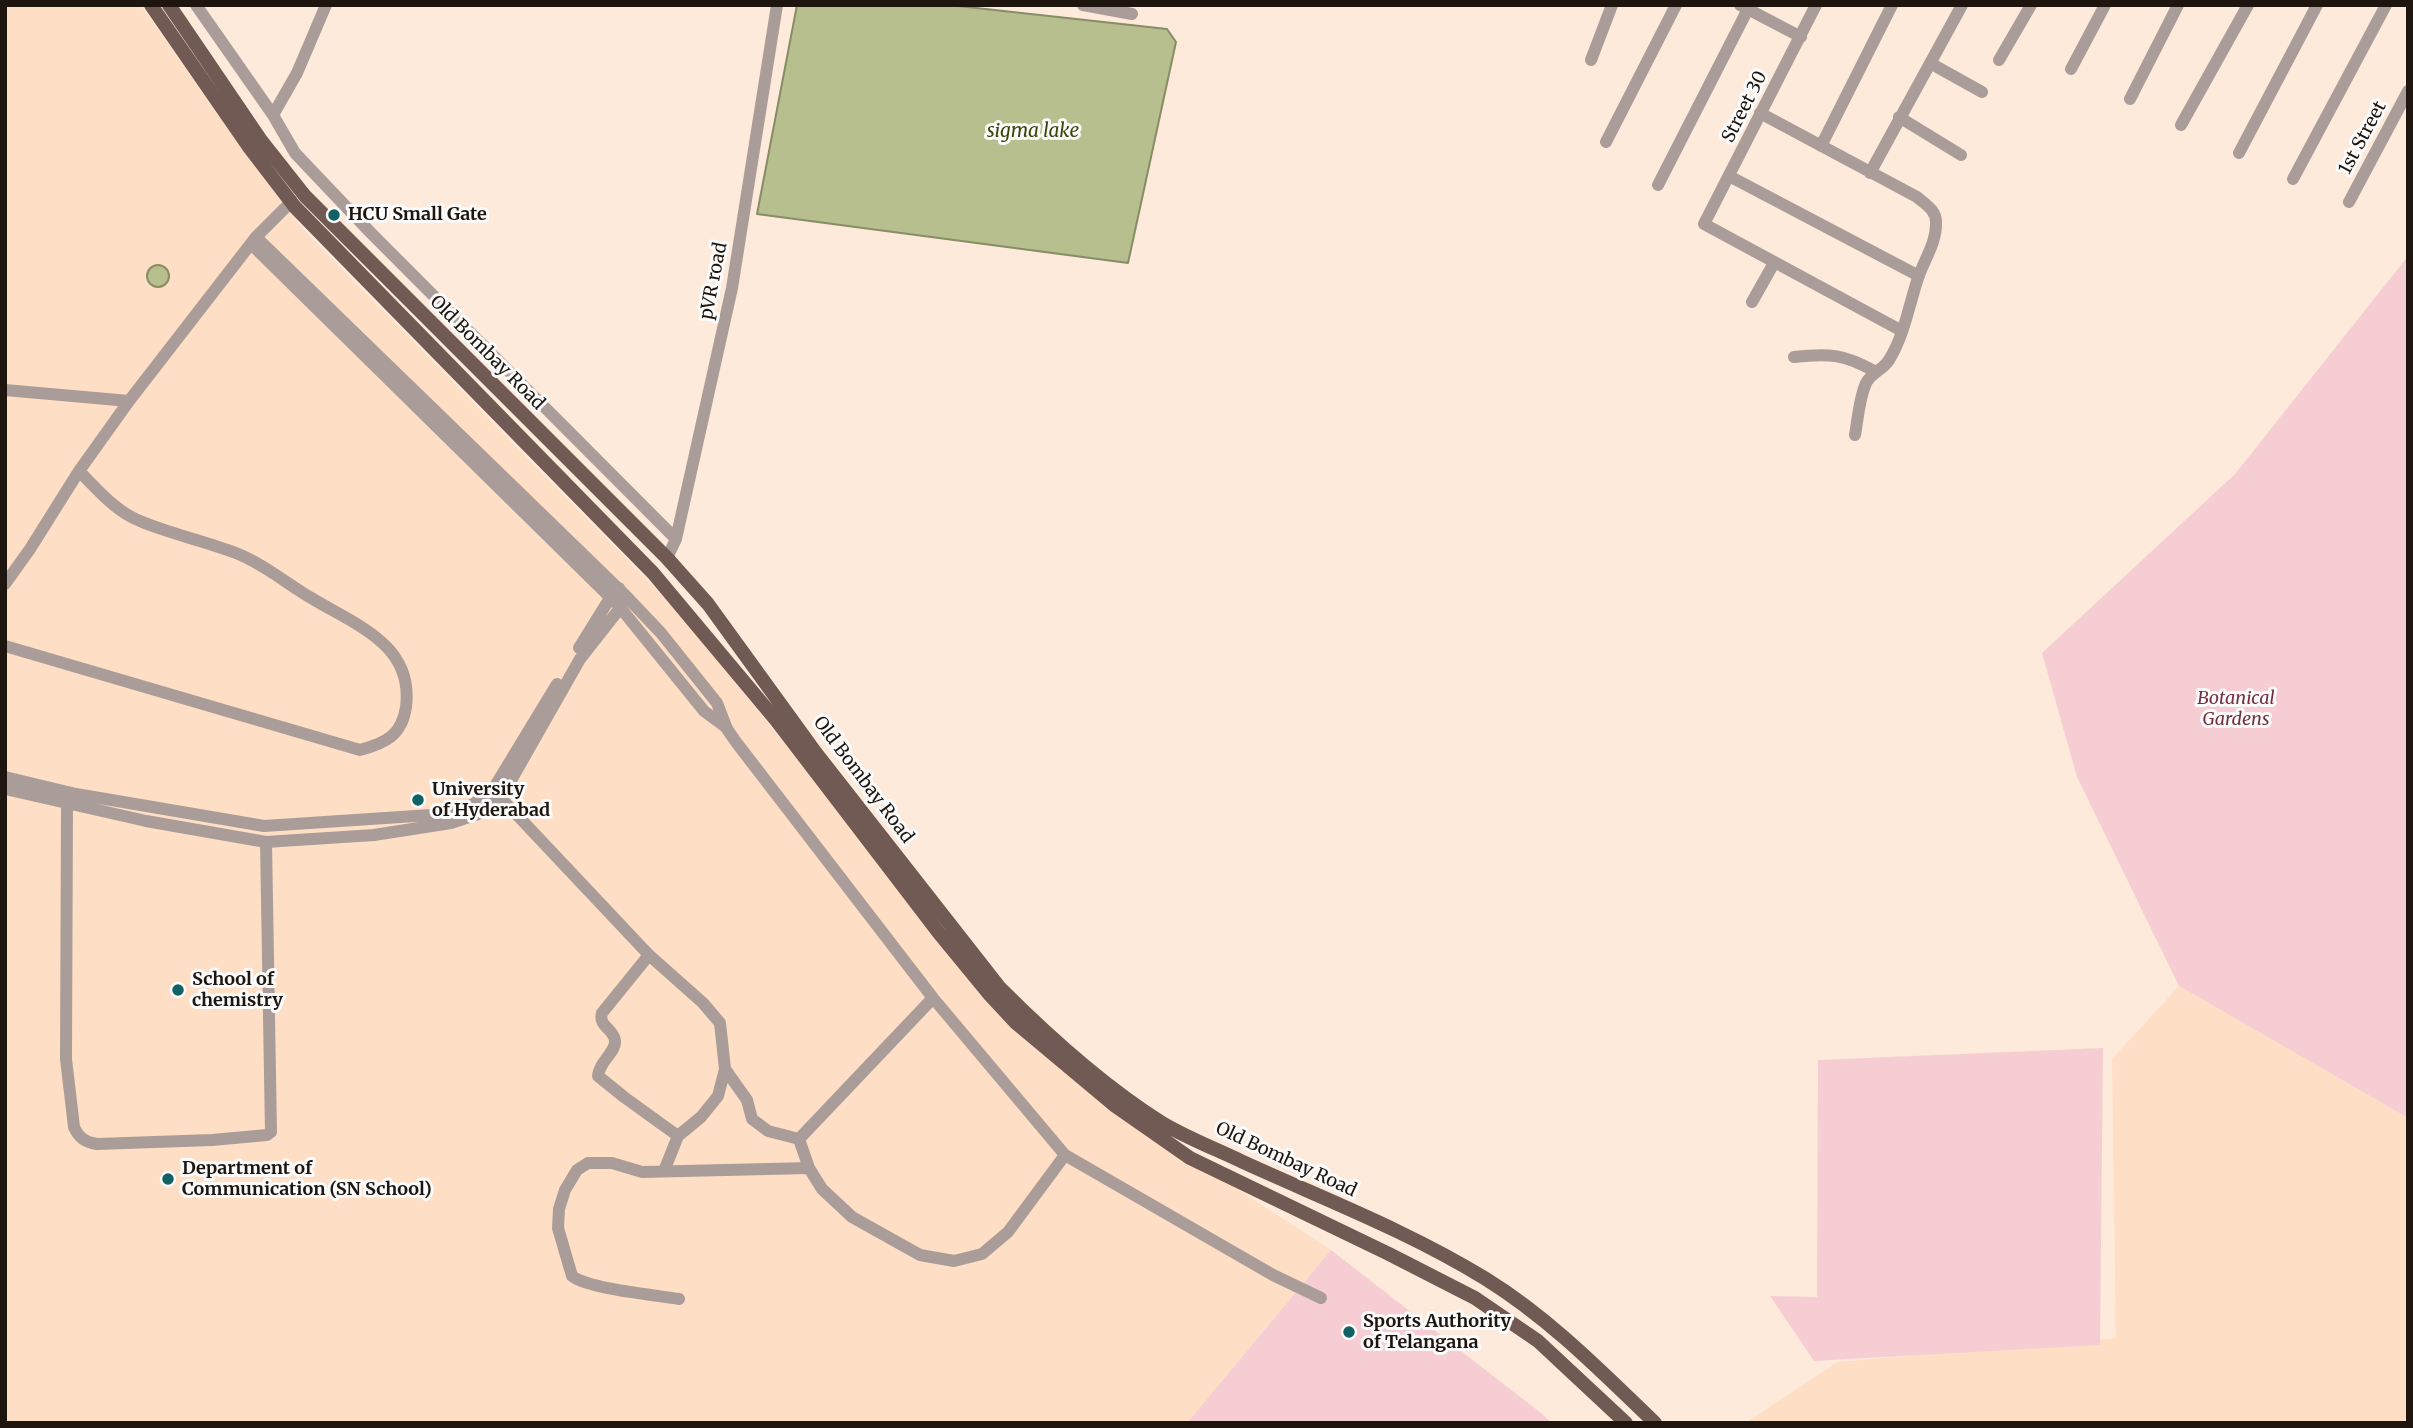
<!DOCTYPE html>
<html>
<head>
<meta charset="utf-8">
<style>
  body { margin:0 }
  #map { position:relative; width:2413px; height:1428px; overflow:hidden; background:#feeada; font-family:Merriweather,serif }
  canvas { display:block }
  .frame { position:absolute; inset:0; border:7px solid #1d150e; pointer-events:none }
</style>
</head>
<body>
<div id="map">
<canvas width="2413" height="1428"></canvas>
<div class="frame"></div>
</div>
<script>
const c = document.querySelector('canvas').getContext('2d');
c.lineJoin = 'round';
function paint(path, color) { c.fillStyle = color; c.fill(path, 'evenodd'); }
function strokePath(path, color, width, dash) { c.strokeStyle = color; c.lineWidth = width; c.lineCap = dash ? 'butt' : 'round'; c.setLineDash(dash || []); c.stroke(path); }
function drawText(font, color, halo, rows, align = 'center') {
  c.font = font + ' Merriweather,serif'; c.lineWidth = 6; c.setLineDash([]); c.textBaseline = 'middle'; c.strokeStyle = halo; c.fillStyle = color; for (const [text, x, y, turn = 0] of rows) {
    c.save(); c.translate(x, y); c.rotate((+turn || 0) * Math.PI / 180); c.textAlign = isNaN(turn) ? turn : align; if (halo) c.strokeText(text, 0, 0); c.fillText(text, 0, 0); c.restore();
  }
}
paint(new Path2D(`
  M5 5H141L241 147 302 228 672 605 990 995 1190 1158 1331 1250 1187 1423H5Z
  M2179 986 2408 1118V1423H1745L1838 1362 2116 1338 2112 1059Z`), '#fedfc5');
paint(new Path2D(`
  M2408 256V1118L2179 986 2077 777 2042 653 2235 474Z
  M2103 1048 2100 1345 1814 1361 1770 1296 1817 1297 1818 1060Z
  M1331 1250 1541 1413 1552 1423H1187Z`), '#f7cdd4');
const water = new Path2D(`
  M797 5H949L1167 29 1176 42 1128 263 757 214Z
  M147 276a11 11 0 1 1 22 0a11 11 0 1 1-22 0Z`);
paint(water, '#b6bf8d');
strokePath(water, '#888c67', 2);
strokePath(new Path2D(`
  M196 5 273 115 295 153 370 232 676 539
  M1083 5 1132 14
  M1740 5 1801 37
  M1816 5 1704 224 1902 331
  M1591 60 1612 5
  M1999 60 2031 5
  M1930 63 1982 92
  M2071 69 2105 5
  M2130 99 2178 5
  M1760 113 1917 197C1925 204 1936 210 1936 222 1937 242 1924 260 1918 278 1909 305 1904 336 1889 360 1883 370 1872 372 1866 383 1859 399 1858 418 1855 435
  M273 115 297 73 326 5
  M1899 117 1961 155
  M2181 125 2248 5
  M1606 142 1676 5
  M1821 146 1892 5
  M2239 153 2317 5
  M1870 173 1962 5
  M1729 176 1919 276
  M2293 179 2386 5
  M1658 185 1748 9
  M2349 202 2408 91
  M256 237 624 594 661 633 717 703 727 729 736 742 933 998 1065 1155 1273 1275 1321 1298
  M251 244 619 606 704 711 727 728
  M1752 302 1774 263
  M1794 357C1828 353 1844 354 1874 371
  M5 390 129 401
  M667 558 676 539 732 288 777 5
  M5 584 30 549 79 471 129 401 256 237 291 202
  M5 646 360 750C386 743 402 735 406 707 414 645 356 625 313 599 287 584 264 564 236 553 204 541 171 534 140 521 116 512 97 489 79 471
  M579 648 610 598 619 588
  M5 777 76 794 264 826 446 814 457 812 475 803 495 786 557 684
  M5 789 146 821 266 842 374 835 451 823 478 814 501 798 580 659 628 598
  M501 798 649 955 703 1003 720 1023 725 1069 718 1096 701 1117 678 1136 664 1171
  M67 804 66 1059 74 1127C79 1138 85 1142 97 1144L212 1140 267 1135 271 1132 266 842
  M649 955 602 1013C598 1027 614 1028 615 1041 616 1052 599 1062 598 1076L624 1097 678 1136
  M725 1069 747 1100 752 1119 768 1131 799 1139 809 1168
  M799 1139 933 998
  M679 1299C655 1295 589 1289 572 1276L558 1228 559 1209 565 1190 577 1170 588 1163H612L642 1172 809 1168 822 1189 852 1217 920 1255 954 1261 982 1254 1008 1232 1065 1155`), '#aa9d99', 12);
strokePath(new Path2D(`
  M151 5 249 147 295 207 653 573 776 720 939 933 990 995 1016 1023 1114 1105 1190 1158 1389 1254 1475 1298 1538 1341 1626 1423
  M169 5 260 139 305 196 667 558 708 604 816 753 1000 988C1049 1037 1103 1086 1162 1123 1187 1138 1216 1149 1243 1162 1324 1199 1410 1232 1486 1279 1549 1318 1602 1372 1655 1423`), '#715a54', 14);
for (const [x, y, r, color] of [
  [334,215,7,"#126265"],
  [418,800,7,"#126265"],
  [178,990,7,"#126265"],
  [168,1179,7,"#126265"],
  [1349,1332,7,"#126265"]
]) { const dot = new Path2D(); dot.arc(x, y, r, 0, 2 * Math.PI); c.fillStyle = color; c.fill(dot); strokePath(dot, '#fbfbfb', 2.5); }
drawText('18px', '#1d150e', '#fbfbfb', [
  ["Street 30",1745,107,-63],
  ["1st Street",2363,138,-62],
  ["pVR road",714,281,-79],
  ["Old Bombay Road",487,353,45],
  ["Old Bombay Road",863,780,53],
  ["Old Bombay Road",1286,1160,25]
]);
drawText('bold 18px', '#1d150e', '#fbfbfb', [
  ["HCU Small Gate",348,215],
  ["University",432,790],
  ["of Hyderabad",432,811],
  ["School of",192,980],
  ["chemistry",192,1001],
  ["Department of",182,1169],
  ["Communication (SN School)",182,1190],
  ["Sports Authority",1363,1322],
  ["of Telangana",1363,1343]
], 'left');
drawText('italic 18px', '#743041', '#fbfbfb', [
  ["Botanical",2236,699],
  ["Gardens",2236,720]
]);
drawText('italic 19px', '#3c4307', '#fbfbfb', [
  ["sigma lake",1033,132]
]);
</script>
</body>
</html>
